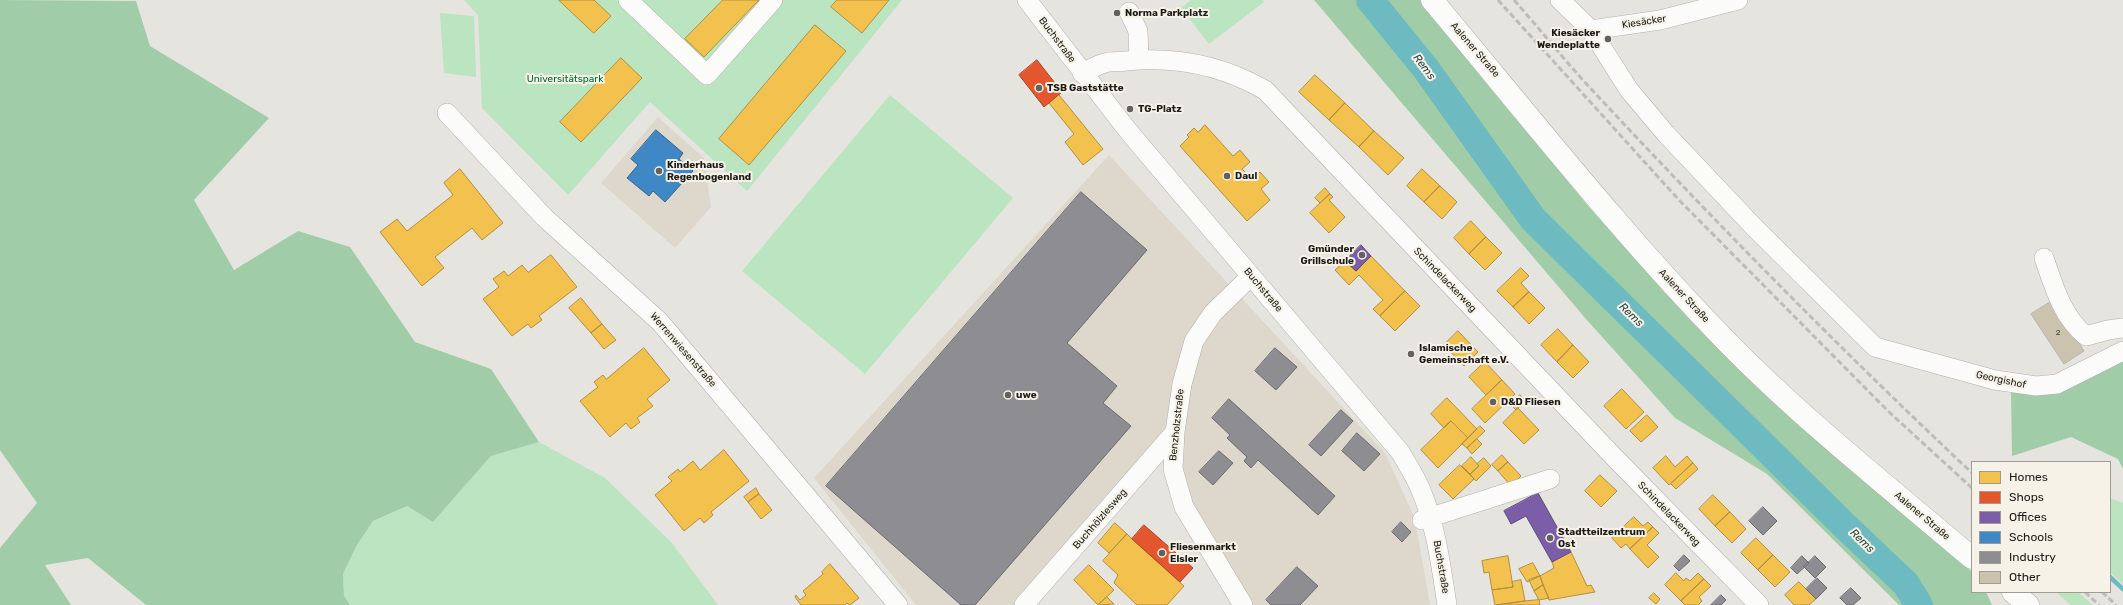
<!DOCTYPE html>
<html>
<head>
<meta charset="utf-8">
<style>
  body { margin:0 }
  #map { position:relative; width:2123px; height:605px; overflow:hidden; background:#e6e4de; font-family:Rubik,sans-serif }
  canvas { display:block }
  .legend { position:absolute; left:1971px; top:461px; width:140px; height:132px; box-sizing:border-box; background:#f7f2e7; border:1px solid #9f9c94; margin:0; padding:5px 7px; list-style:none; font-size:12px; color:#1c1b17 }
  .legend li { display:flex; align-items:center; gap:8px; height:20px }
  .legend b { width:20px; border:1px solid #9f9c94 }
</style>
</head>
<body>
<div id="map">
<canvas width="2123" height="605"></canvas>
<ul class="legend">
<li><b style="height:11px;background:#f2c14e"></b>Homes</li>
<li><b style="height:11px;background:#e4572e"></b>Shops</li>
<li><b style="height:11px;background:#7b5ea7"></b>Offices</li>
<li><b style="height:11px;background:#3f88c5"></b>Schools</li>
<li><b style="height:11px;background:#8d8d92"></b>Industry</li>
<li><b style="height:11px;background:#cbc3ae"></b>Other</li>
</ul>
</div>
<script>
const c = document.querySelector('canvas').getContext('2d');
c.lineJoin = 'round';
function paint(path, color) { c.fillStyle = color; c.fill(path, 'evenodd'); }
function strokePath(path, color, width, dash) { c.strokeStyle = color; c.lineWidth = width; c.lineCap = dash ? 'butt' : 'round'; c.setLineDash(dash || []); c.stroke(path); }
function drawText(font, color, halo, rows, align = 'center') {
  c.font = font + ' Rubik,sans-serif'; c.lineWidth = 4; c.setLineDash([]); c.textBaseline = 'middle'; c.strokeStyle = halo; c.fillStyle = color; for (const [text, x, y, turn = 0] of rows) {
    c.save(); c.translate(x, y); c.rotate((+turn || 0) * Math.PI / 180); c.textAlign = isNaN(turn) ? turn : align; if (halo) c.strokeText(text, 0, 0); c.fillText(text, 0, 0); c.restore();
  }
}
paint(new Path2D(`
  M658 117 704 158 711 207 675 248 601 183Z
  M1109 155 1385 453 1415 519 1430 605H1243L1184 507 1175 433 1017 605H916L814 478Z`), '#ddd8cb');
paint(new Path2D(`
  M464 0H902L747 191 650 102 568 195 482 108 478 15Z
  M1191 0H1263L1264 2 1209 44 1181 8Z
  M440 13 474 16 476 77 444 73Z
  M890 95 1013 198 865 374 742 271Z
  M539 442 605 478 672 543 718 605H350L344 596 343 574 357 545 373 521 407 506 433 522 491 456Z
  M2110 498 2123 503V584L2110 572Z
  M2056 592H2078L2093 605H2071Z`), '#bbe4c0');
paint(new Path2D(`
  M0 0 136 1 150 46 269 118 194 200 234 270 298 231 350 247 415 342 491 369 539 442 491 456 433 522 407 506 373 521 357 545 343 574 344 596 350 605H146L88 558 45 565 71 605H0V548L37 503 0 450Z
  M1314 0H1420L1588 206 1675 302 1869 482 1972 572V592H1986L1992 605H1899L1767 474 1675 418 1586 319Z
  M2123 359V469L2118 459 2071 437 2012 456 2011 392 2036 395Z`), '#a0cda8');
const homes = new Path2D(`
  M559 0H594L611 16 594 33Z
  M723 0H759L704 57 685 39Z
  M837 0H889L862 33 831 7Z
  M815 25 846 51 749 165 719 139Z
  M621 58 642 78 581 142 560 122Z
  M1315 75 1345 103 1329 120 1299 92Z
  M1059 95 1103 149 1083 165 1065 142 1074 134 1049 103Z
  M1345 103 1374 131 1359 147 1329 120Z
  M1205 125 1233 156 1240 150 1250 162 1242 169 1252 179 1260 172 1269 182 1261 189 1270 200 1247 221 1180 146 1189 137 1187 135 1194 128 1198 132Z
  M1374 131 1404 158 1388 175 1359 147Z
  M460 169 503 223 482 240 472 228 435 257 444 268 422 286 380 232 397 219 407 231 453 195 444 183Z
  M1422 169 1440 186 1424 202 1407 186Z
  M1440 186 1457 202 1442 219 1424 202Z
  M1325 188 1330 194 1320 203 1315 198Z
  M1330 194 1333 197 1329 200 1345 217 1329 233 1310 213Z
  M1471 221 1486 237 1469 254 1454 238Z
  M1486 237 1502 253 1485 270 1469 254Z
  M551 255 577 287 539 316 542 320 531 328 528 324 512 336 483 299 499 287 493 279 504 271 508 276 522 265 528 272Z
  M1371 256 1405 291 1380 316 1373 309 1383 300 1359 275 1349 285 1335 270 1345 261 1356 271Z
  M1521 268 1529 276 1521 283 1529 292 1513 307 1497 291Z
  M1405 291 1420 306 1395 331 1380 316Z
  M1529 292 1545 308 1529 324 1513 307Z
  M581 298 602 324 591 333 569 308Z
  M602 324 616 340 604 349 591 333Z
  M1558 329 1573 345 1557 362 1541 345Z
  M1458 331 1478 352 1464 366 1444 345Z
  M1573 345 1589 362 1573 378 1557 362Z
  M644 348 670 380 647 399 653 406 637 418 640 422 631 429 626 423 610 437 580 401 598 387 594 382 603 375 606 379Z
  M1485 362 1502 380 1486 395 1469 377Z
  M1502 380 1515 394 1485 423 1472 409Z
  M1622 389 1644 412 1626 429 1604 406Z
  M1520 395 1526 401 1516 410 1511 405Z
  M1447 398 1477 429 1468 438 1451 421 1444 428 1431 414Z
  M1518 408 1539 430 1524 444 1503 423Z
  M1647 415 1658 427 1641 442 1630 431Z
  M1451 421 1468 438 1438 468 1421 450Z
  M1480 426 1485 431 1467 448 1462 444Z
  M1477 439 1482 444 1472 454 1467 448Z
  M724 450 749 481 711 512 713 515 704 523 700 518 684 531 655 495 672 481 668 477 678 469 680 472 693 461 700 470Z
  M1502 455 1508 462 1498 471 1492 465Z
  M1666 456 1675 467 1687 456 1693 463 1669 485 1653 468Z
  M1471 457 1479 466 1470 474 1462 466Z
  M1484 458 1491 466 1476 481 1470 474 1479 466 1477 464Z
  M1508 462 1521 476 1511 486 1498 471Z
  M1693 463 1698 469 1676 489 1671 484Z
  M1460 465 1474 479 1453 499 1439 485Z
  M1600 475 1617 491 1601 507 1585 491Z
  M756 488 759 494 748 502 744 497Z
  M759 494 772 510 761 519 748 502Z
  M1713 495 1730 512 1715 526 1699 509Z
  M1730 512 1746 529 1732 543 1715 526Z
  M1634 517 1643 526 1648 522 1653 527 1630 549 1626 544 1621 548 1612 538Z
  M1115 523 1127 534 1109 553 1098 543Z
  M1653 527 1659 533 1647 545 1659 557 1648 568 1630 549Z
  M1127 534 1184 586 1167 605H1137L1114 583 1118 575 1103 561Z
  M1756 538 1773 555 1758 570 1741 553Z
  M1571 552 1587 586 1591 585 1595 592 1549 600 1540 576 1554 568 1552 562Z
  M1773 555 1790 572 1775 587 1758 570Z
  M1508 556 1513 587 1492 590 1489 572 1484 573 1482 561Z
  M1533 563 1540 576 1527 582 1519 569Z
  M830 564 859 598 850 605 847 603 845 605H801L795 597 796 595 800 600 806 595 803 591 823 574 822 572Z
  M1089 565 1114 590 1098 605 1074 580Z
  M1676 573 1684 581 1686 578 1690 581 1698 573 1704 579 1681 601 1665 585Z
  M1540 576 1543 585 1534 591 1529 580Z
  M1704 579 1711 586 1699 597 1702 601 1698 605H1685L1681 601Z
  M1521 580 1525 601 1495 605 1492 590 1513 587 1512 582Z
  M1799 582 1816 599 1809 605H1794L1785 595Z
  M1543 585 1549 598 1539 600 1534 591Z
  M1654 593 1660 599 1656 604 1649 598Z
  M1107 597 1114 604 1099 605H1098Z
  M1539 600 1540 605H1497L1525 601Z`);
paint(homes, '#f2c14e');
strokePath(homes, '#b28f3e', 1);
const shops = new Path2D(`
  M1037 60 1062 92 1044 107 1019 75Z
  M1144 525 1193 568 1180 582 1132 539Z`);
paint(shops, '#e4572e');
strokePath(shops, '#a84527', 1);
const offices = new Path2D(`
  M1361 245 1371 256 1356 271 1345 261Z
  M1538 493 1571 552 1552 562 1526 516 1511 524 1504 511Z`);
paint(offices, '#7b5ea7');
strokePath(offices, '#5e4a7c', 1);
const schools = new Path2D(`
  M656 130 683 153 679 159 693 171 665 202 653 191 649 196 627 178 638 165 631 159Z`);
paint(schools, '#3f88c5');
strokePath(schools, '#346791', 1);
const industry = new Path2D(`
  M1081 192 1147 250 1067 343 1117 386 1103 403 1131 426 975 605H961L826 486Z
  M1275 348 1297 367 1276 390 1255 371Z
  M1229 399 1335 496 1318 515 1258 460 1251 468 1244 461 1247 457 1227 438 1230 435 1212 418Z
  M1341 410 1353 421 1321 456 1309 445Z
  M1357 433 1380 454 1364 471 1342 451Z
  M1219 451 1233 463 1213 485 1199 472Z
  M1763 507 1777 521 1763 535 1749 521Z
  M1401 522 1411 532 1402 542 1392 532Z
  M1684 555 1690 561 1679 571 1674 566Z
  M1802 556 1809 563 1797 574 1791 568Z
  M1815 556 1826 567 1815 578 1804 567Z
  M1297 567 1318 586 1300 605H1271L1266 600Z
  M1817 578 1827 588 1816 599 1806 589Z
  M1851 588 1861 598 1853 605H1847L1840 598Z
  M1721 595 1726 600 1721 605H1711Z`);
paint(industry, '#8d8d92');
strokePath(industry, '#6b6b6d', 1);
strokePath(new Path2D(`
  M2110 577 2123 589`), '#6dbbc1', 4.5);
strokePath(new Path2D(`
  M1370 0 1426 69 1533 219 1848 529 1906 584 1919 605`), '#6dbbc1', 28);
const building = new Path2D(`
  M2052 301 2084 351 2064 364 2031 314Z`);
paint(building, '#cbc3ae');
strokePath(building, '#b6b4b0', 1);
const minor = new Path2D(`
  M628 0 707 75 773 0
  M1027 0 1129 132 1401 453C1407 464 1415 476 1420 488 1436 525 1441 566 1447 605
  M1560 0 1591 30 1629 90 1666 134 1753 226 1875 347 1995 380 2036 386 2057 384 2123 351
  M1129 12 1138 31 1139 60
  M1591 30 1660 20 1738 0
  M1082 73C1089 70 1097 65 1105 63 1111 61 1119 62 1126 61 1175 56 1223 66 1265 90L1614 457 1759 605
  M447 113 544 217 660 322 898 605
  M2044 258C2054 287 2062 316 2086 336L2108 330 2123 328
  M1422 520 1550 479
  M1024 605 1175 432
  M1243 605 1184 507 1173 469 1175 432 1182 384 1194 341 1213 313 1251 276`);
const major = new Path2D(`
  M1432 0C1530 117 1624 237 1731 346 1806 422 1891 489 1972 558
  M2013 592 2028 605`);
strokePath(minor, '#b1afaa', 20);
strokePath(major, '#b1afaa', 23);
strokePath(minor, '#fbfbfa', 19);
strokePath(major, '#fbfbfa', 22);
strokePath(new Path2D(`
  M1498 0 1679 200 1889 412 1972 488
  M1514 0C1537 26 1558 52 1581 78 1707 214 1837 346 1972 473
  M2085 592 2099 605
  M2102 592 2116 605`), '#bcbcba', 3, [6, 3]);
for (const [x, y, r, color] of [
  [1117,13,4,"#63615d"],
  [1608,39,4,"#63615d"],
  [1039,88,4,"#63615d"],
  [1130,109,4,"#63615d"],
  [659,171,4,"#63615d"],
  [1227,176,4,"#63615d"],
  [1362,255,4,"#63615d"],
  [1411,354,4,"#63615d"],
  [1008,395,4,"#63615d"],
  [1493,402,4,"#63615d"],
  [1550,538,4,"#63615d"],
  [1162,553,4,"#63615d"]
]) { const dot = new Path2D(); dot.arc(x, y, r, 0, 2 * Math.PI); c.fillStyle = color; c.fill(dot); strokePath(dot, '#f7f2e7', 1.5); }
drawText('8px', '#48453d', null, [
  ["2",2058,333]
]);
drawText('bold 10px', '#1c1b17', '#f7f2e7', [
  ["Norma Parkplatz",1125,13],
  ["Kiesäcker",1600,33,"right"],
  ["Wendeplatte",1600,45,"right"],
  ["TSB Gaststätte",1047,88],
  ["TG-Platz",1138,109],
  ["Kinderhaus",667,165],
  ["Regenbogenland",667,177],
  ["Daul",1235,176],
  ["Gmünder",1354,249,"right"],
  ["Grillschule",1354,261,"right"],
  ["Islamische",1419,348],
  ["Gemeinschaft e.V.",1419,360],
  ["uwe",1016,395],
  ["D&D Fliesen",1501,402],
  ["Stadtteilzentrum",1558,532],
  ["Ost",1558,544],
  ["Fliesenmarkt",1170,547],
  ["Elsler",1170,559]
], 'left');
drawText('10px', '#1c1b17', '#f7f2e7', [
  ["Kiesäcker",1644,22,-9],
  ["Buchstraße",1057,40,53],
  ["Aalener Straße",1475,50,49],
  ["Schindelackerweg",1445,280,46],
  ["Buchstraße",1263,290,50],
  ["Aalener Straße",1684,296,47],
  ["Werrenwiesenstraße",683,350,49],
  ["Georgishof",2001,380,12],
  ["Benzholzstraße",1177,425,-84],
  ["Schindelackerweg",1669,514,46],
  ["Aalener Straße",1922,516,40],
  ["Buchhölzlesweg",1100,519,-49],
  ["Buchstraße",1441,567,80]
]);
drawText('10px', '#01672d', '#f7f2e7', [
  ["Universitätspark",565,79]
]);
drawText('italic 11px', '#274042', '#f7f2e7', [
  ["Rems",1424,67,53],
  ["Rems",1631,315,44],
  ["Rems",1862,541,44]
]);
</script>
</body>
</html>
